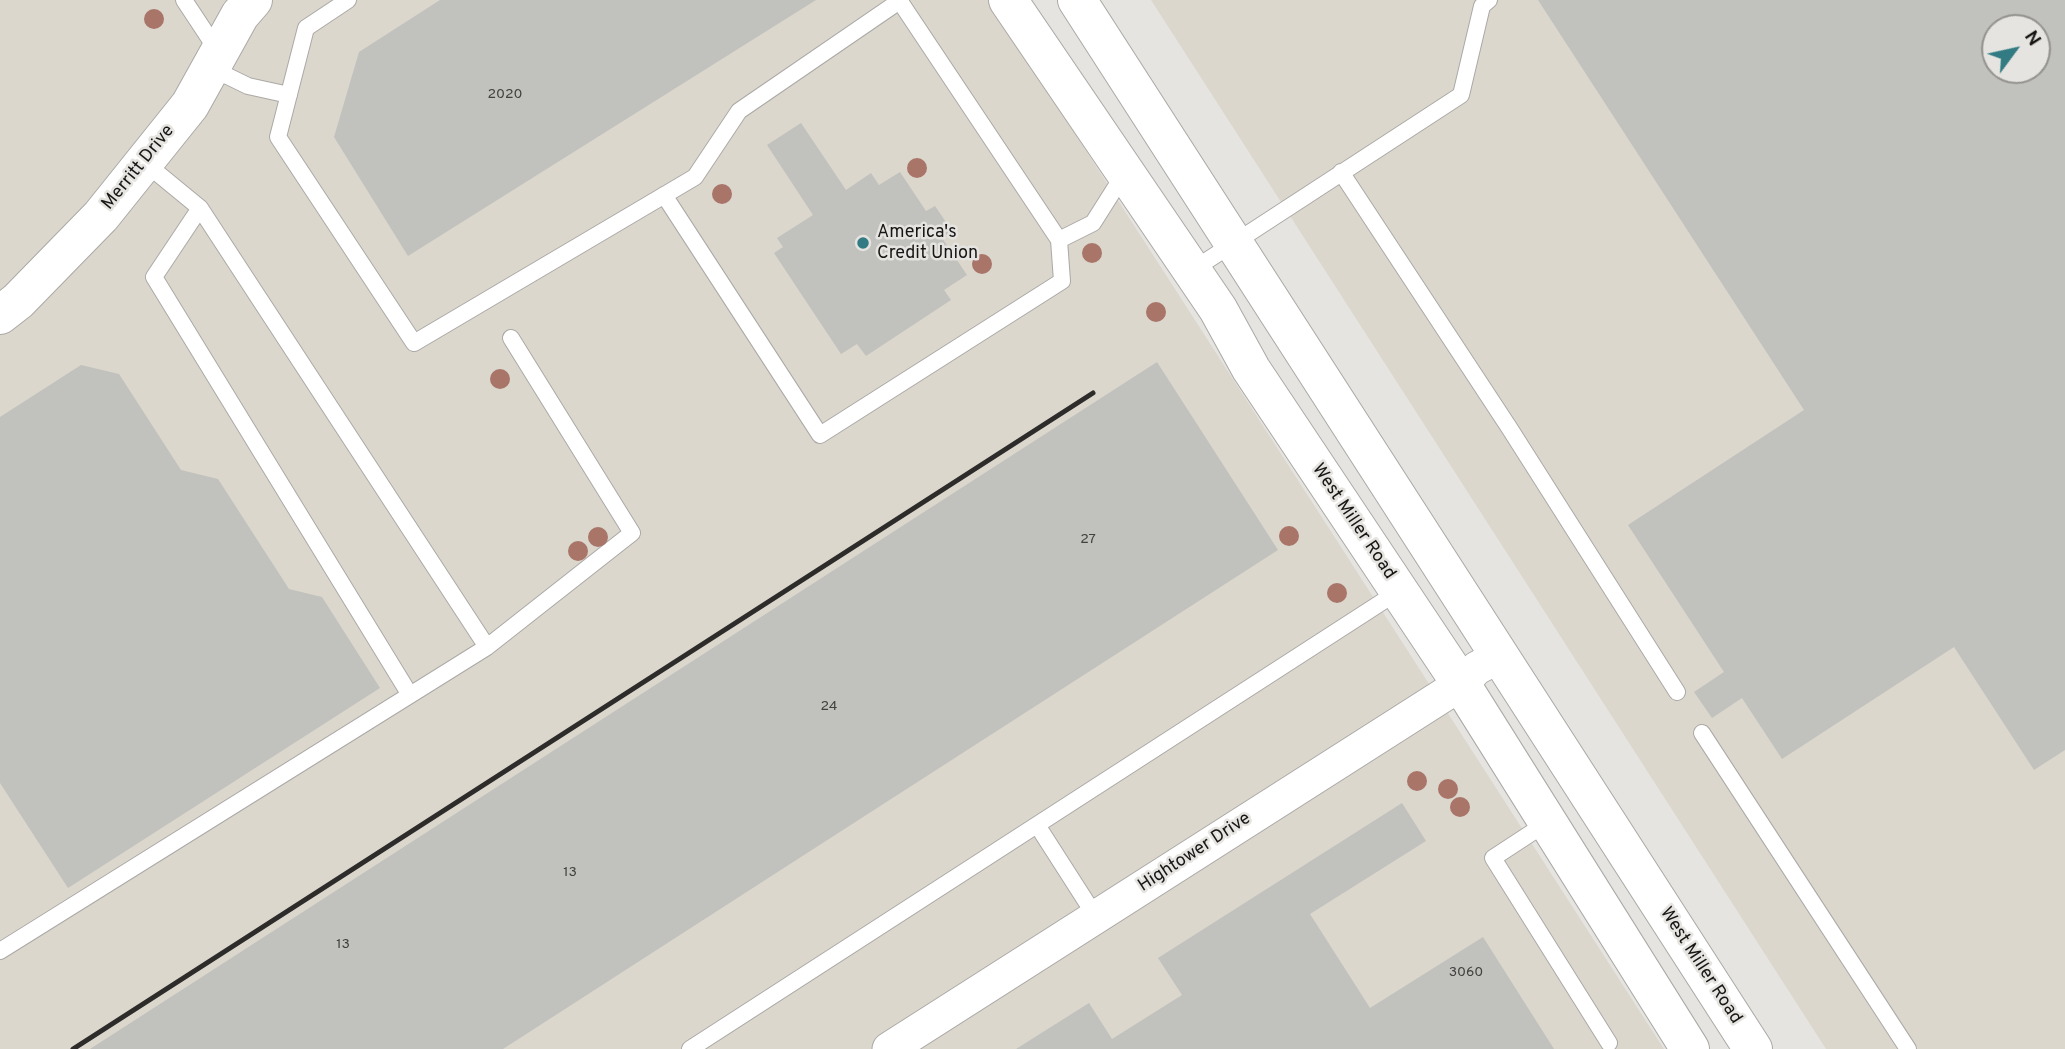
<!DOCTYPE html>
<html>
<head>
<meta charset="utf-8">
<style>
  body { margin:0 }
  #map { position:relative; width:2065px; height:1049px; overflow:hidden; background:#e5e4e0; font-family:Overpass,sans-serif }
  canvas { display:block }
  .north { position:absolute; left:1981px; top:14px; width:70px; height:70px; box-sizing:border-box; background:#e5e4e0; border:2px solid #93928f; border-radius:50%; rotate:57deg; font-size:19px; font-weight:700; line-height:28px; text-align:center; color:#171615 }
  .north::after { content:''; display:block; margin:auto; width:24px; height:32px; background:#337b83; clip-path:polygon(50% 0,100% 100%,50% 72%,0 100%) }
</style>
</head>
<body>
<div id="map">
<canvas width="2065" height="1049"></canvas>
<div class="north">N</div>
</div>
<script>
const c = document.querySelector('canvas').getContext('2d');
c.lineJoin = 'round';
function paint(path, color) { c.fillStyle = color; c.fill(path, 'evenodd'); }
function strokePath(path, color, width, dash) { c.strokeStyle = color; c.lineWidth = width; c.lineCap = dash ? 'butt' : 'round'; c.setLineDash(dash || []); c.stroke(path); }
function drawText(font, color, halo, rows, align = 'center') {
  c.font = font + ' Overpass,sans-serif'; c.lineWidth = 5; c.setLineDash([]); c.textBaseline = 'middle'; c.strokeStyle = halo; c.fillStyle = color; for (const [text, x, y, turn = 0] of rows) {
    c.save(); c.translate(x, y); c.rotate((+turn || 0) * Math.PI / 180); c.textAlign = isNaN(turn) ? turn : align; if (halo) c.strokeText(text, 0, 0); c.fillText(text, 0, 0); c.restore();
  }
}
paint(new Path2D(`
  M0 0H989L1664 1049H0Z
  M1151 0H2065V1049H1826ZM1995 28H2037V70H1995Z`), '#dcd7cd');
paint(new Path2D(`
  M440 0H816L408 256 334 137 359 52Z
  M1538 0H2065V750L2034 770 1954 647 1782 759 1742 698 1712 718 1694 692 1724 672 1628 525 1804 410ZM1995 28H2037V70H1995Z
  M801 123 846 190 871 173 879 185 900 172 926 211 935 206 952 231 942 238 967 275 944 290 951 300 866 356 857 344 841 354 774 253 783 247 777 238 813 215 767 145Z
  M1157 362 1278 550 759 884 503 1049H90Z
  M81 365 119 374 181 470 218 479 289 589 322 597 380 688 68 888 0 783V417Z
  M1402 803 1426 841 1310 914 1370 1008 1483 937 1554 1049H1016L1089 1003 1112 1039 1182 995 1158 958Z`), '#c1c1bd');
const lane = new Path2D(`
  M184 0 217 50
  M348 0 306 28 278 137 414 343 695 177 739 111 901 0
  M211 68 248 86 289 95
  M144 162 200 208 487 647
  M1341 172 1510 429 1677 692
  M664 195 820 435 1062 281 1059 240 899 0
  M200 208 154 277 410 695
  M1059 240 1093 223 1124 174
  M1191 271 1461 95 1482 6 1489 0
  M1702 733 1908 1049
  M1548 822 1493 858 1609 1043
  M1037 825 1096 917
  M0 951 487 647 632 533 511 338
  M690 1049 1399 591`);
const street = new Path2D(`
  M889 1049 1461 684 1477 668 1500 656`);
const secondary = new Path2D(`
  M1008 0 1218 309 1251 369 1461 684 1690 1049
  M1077 0 1753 1049
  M0 315 18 301 101 216 190 105 240 15 253 0`);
strokePath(lane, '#aba9a6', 18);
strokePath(street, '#aba9a6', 35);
strokePath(secondary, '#aba9a6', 40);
strokePath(lane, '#fff', 16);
strokePath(street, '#fff', 33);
strokePath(secondary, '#fff', 38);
strokePath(new Path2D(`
  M73 1049 1093 393`), '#2d2c2a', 5);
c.fillStyle = '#a97569';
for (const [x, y] of [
  [154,19],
  [917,168],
  [722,194],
  [1092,253],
  [982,264],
  [1156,312],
  [500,379],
  [1289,536],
  [598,537],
  [578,551],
  [1337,593],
  [1417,781],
  [1448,789],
  [1460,807]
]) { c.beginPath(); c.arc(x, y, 10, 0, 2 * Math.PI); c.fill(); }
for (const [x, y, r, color] of [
  [863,243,7,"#337b83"]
]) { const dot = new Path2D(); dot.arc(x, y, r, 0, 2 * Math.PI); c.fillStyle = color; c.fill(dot); strokePath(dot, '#e5e4e0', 2.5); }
drawText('14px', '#42413f', null, [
  ["2020",505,95],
  ["27",1088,540],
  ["24",829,707],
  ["13",570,873],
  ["13",343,945],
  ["3060",1466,973]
]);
drawText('18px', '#171615', '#e5e4e0', [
  ["Merritt Drive",139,168,-51],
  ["West Miller Road",1353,522,56],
  ["Hightower Drive",1195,853,-33],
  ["West Miller Road",1700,966,57]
]);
drawText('18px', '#171615', '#e5e4e0', [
  ["America's",877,233],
  ["Credit Union",877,254]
], 'left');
</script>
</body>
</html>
